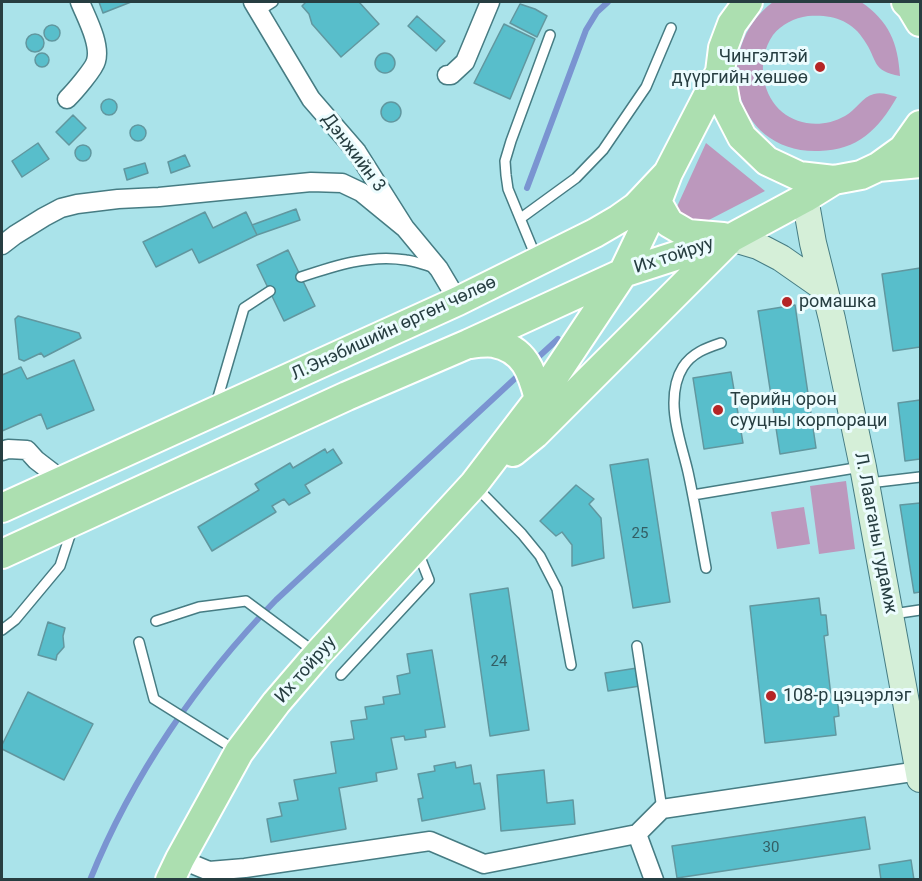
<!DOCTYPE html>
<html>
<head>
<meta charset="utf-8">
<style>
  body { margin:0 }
  #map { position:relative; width:922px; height:881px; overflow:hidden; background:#aae3ea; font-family:Roboto,sans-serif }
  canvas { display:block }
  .frame { position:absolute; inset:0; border:3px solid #273e41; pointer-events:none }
</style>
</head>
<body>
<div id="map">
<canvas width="922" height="881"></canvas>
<div class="frame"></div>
</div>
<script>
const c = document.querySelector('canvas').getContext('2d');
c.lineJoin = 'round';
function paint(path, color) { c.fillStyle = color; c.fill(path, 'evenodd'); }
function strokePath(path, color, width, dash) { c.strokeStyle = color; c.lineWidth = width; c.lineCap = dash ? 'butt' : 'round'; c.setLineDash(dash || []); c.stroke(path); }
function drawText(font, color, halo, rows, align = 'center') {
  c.font = font + ' Roboto,sans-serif'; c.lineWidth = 6; c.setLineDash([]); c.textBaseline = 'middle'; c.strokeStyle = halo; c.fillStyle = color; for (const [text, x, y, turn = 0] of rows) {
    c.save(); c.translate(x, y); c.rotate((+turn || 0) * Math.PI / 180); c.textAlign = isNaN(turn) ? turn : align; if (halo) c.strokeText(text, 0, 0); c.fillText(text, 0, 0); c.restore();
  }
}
paint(new Path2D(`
  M773 2H861C889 21 898 43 900 76 871 71 878 60 864 40 852 20 831 14 808 16 794 18 782 24 773 35 764 48 761 64 764 79 770 118 811 135 845 116 856 110 862 97 874 94 882 92 890 95 897 97 878 130 858 150 819 151 734 154 709 50 773 2Z
  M706 143 765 191 703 223 683 228 675 211Z
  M846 481 855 549 819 554 810 486Z
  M804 507 810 544 777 549 771 512Z`), '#bc98bd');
strokePath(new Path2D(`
  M527 188 586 30 597 12 608 2
  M534 361 558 339
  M90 880C132 776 198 680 276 600L522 372`), '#7a94d1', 6);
const building = new Path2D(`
  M99 2H131L103 13Z
  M306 2H359L379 24 341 57 312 24 309 14 302 6Z
  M520 4 535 9 547 16 537 37 510 23Z
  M417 16 445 41 436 51 408 26Z
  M504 24 535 39 510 99 474 83Z
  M44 33a8 8 0 1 1 16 0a8 8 0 1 1-16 0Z
  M26 43a9 9 0 1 1 18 0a9 9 0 1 1-18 0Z
  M35 60a7 7 0 1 1 14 0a7 7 0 1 1-14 0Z
  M375 63a10 10 0 1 1 20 0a10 10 0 1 1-20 0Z
  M101 107a8 8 0 1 1 16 0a8 8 0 1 1-16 0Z
  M381 112a10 10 0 1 1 20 0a10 10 0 1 1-20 0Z
  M73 115 86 128 69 145 56 132Z
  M130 133a8 8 0 1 1 16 0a8 8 0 1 1-16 0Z
  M38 143 49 159 22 177 12 161Z
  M75 153a8 8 0 1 1 16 0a8 8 0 1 1-16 0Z
  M185 155 190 166 171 173 168 162Z
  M145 163 148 173 127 180 124 169Z
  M296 209 300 220 257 235 252 225Z
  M205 212 213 228 246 212 257 235 199 263 192 249 156 267 143 242Z
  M288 250 315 306 284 321 257 265Z
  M920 268V347L893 351 882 274Z
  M795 305 816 448 780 454 758 311Z
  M18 316 79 333 81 338 44 357 41 353 24 361 19 359 15 319Z
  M74 360 94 410 47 429 41 414 2 431V375L21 367 27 379Z
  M731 372 743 443 704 449 693 378Z
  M920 400V459L905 461 898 403Z
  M325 449 327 453 333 449 342 463 305 485 310 493 289 505 284 499 272 506 276 512 212 551 198 527 259 490 255 484 290 463 293 468Z
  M648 459 670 602 633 608 610 465Z
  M576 485 594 499 589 504 601 518 604 558 572 566V545L562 532 556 536 540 521Z
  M920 503V592L914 593 900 505Z
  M508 588 529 730 490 736 470 594Z
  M819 598 821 615H826L828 635 824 636 831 696 837 695 839 716 834 717 836 735 765 743 750 606Z
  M48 622 65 628 63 636 64 647 57 655 56 660 38 655Z
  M432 650 445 727 425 730 426 737 405 740 404 736 391 738 397 769 376 773 377 781 339 788 346 829 271 842 267 819 282 816 279 803 298 800 294 780 336 773 331 742 354 739 351 721 367 719 365 707 384 704 383 697 400 694 397 676 410 673 407 654Z
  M637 668 640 686 608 691 605 673Z
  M28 692 93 724 64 780 2 749V745Z
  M455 762 456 768 471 765 474 784 480 783 485 809 422 821 418 799 423 798 418 774 435 771 434 766Z
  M544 770 547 803 573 800 575 824 501 831 497 775Z
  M865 817 870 849 677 878 672 846Z
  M911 860 914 880H881L879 865Z`);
paint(building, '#58becb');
strokePath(building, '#61979f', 1.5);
const lane = new Path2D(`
  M259 11 273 2
  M521 218 576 178 603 150 646 87 671 28
  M536 257 508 189 506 175 505 161 511 141 550 35
  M301 277C334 266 370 254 406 260 415 261 424 265 433 267
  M216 404 244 308 270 291
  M869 483 920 477
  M475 486 522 534 540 556 557 589 571 665
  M693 495 861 467
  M706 568C700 536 695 504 688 472 683 450 674 426 674 403 674 391 676 378 683 367 692 353 706 348 721 343
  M893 614 920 610
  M156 621 199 607 246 601 316 653
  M2 630 15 620 60 566 72 529
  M139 642 154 699 237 751
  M637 646 662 809
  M341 675 429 580 418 552`);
const street = new Path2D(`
  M253 2 311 99 357 152 405 228 439 269 458 301
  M447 75H451L465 62 490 2
  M67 99C74 92 94 69 96 61 101 44 86 17 80 2
  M2 245 15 235 44 217 61 208 77 204 118 199 159 197 311 182 342 183 361 192 405 228
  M2 451 8 449 27 450 36 460 62 480
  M637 834 654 880
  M180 859 209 871 245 868 430 841 484 864 637 834 662 809 919 771`);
const secondary = new Path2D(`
  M805 198 813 243 832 319 863 467 920 779
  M731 238 758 246 781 258 824 288`);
const primary = new Path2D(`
  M748 2 732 24 723 48 720 72 726 106 742 137 767 161 799 176 834 180 861 175 878 167 903 149 920 125
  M906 2 911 7 920 22
  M878 167 920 163
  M657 202 669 223 688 234 723 237
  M470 344C478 343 487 342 494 343 525 349 532 372 539 399
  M513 452 535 434 728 241
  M2 508 458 301 595 233 619 219 636 207 668 173 720 72
  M2 554 347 396 468 344 623 273 731 238 805 198 834 180
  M170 880 180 859 239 752 276 703 318 654 474 484 539 399 623 273 657 202 668 173`);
strokePath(lane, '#467c83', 12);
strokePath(street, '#467c83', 21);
strokePath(secondary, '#467c83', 28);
strokePath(primary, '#fff', 32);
strokePath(lane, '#fff', 9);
strokePath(street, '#fff', 18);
strokePath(secondary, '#d5efd8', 26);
strokePath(primary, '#acdfb0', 28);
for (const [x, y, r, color] of [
  [820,67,6,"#b52526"],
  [787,302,6,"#b52526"],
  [718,410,6,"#b52526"],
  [771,696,6,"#b52526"]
]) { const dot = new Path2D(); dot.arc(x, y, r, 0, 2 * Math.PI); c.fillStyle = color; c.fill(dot); strokePath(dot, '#ecfcfe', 2); }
drawText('15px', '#335e64', null, [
  ["25",640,534],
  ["24",499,662],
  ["30",771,848]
]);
drawText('18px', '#273e41', '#ecfcfe', [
  ["Чингэлтэй",808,57,"right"],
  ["дүүргийн хөшөө",808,78,"right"],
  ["ромашка",799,302],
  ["Төрийн орон",730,400],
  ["сууцны корпораци",730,421],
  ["108-р цэцэрлэг",783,696]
], 'left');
drawText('18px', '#273e41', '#ecfcfe', [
  ["Дэнжийн 3",353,153,53],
  ["Их тойруу",674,256,-18],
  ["Л.Энэбишийн өргөн чөлөө",394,329,-25],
  ["Л. Лааганы гудамж",875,533,79],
  ["Их тойруу",306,670,-49]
]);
</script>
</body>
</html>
